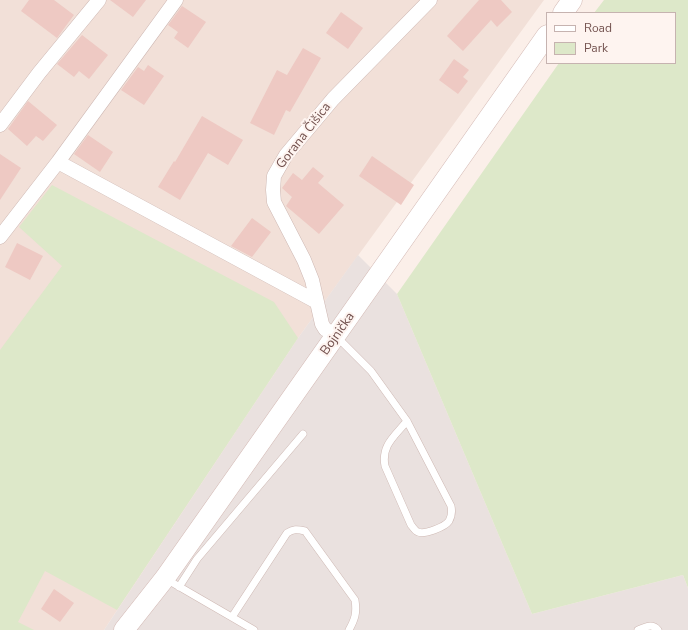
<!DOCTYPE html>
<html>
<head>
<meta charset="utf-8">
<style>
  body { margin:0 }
  #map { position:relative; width:688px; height:630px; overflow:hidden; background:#fbefe9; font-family:"Nunito Sans",sans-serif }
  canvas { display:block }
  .legend { position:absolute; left:546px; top:12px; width:130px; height:52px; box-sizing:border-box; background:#fef4f0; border:1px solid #c6b3b0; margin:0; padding:5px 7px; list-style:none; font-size:12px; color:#73524f }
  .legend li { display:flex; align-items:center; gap:8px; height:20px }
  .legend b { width:20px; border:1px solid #c6b3b0 }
</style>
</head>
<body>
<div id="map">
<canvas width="688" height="630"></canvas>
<ul class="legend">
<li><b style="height:5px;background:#fff"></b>Road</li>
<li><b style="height:11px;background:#dde8c9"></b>Park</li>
</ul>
</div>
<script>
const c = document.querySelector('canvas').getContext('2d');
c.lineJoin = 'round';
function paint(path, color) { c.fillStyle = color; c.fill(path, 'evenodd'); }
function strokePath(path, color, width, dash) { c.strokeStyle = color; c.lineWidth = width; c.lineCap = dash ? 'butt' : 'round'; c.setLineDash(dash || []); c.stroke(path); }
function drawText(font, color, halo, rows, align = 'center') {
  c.font = font + ' "Nunito Sans",sans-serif'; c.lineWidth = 4; c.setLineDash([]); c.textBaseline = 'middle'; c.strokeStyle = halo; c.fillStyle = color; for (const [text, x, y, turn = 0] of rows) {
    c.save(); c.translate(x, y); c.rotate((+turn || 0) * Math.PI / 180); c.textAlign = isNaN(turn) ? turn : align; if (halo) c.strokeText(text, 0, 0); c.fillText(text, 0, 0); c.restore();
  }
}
paint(new Path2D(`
  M0 0H544L298 338 104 630H0Z`), '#f2e0d8');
paint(new Path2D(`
  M358 255 397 294 532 614 683 575 688 588V630H104L298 338Z`), '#eae1df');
paint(new Path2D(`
  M604 0H688V588L683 575 532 614 397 294 559 63H675V13H594Z
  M52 185 274 302 298 338 117 610 45 571 18 622 34 630H0V350L62 266 19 227Z`), '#dde8c9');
paint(new Path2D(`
  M29 0H54L74 15 57 38 21 11Z
  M110 0H146L133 17Z
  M479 0H501L512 12 497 27 491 20 463 51 447 36Z
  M182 6 206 22 188 48 174 38 178 32 168 25Z
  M341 12 363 28 348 49 326 33Z
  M82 35 108 55 89 79 79 71 74 77 57 64Z
  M303 48 321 58 290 112 286 110 274 135 250 123 277 70 287 75Z
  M454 59 469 70 463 77 468 81 458 94 439 80Z
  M148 65 164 76 144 105 121 90 138 67 144 71Z
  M28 101 57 125 43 141 36 136 27 146 8 129Z
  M202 116 243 140 228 165 208 153 180 200 158 187 174 161 175 162Z
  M88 135 113 152 100 172 74 154Z
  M0 154 21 168 0 200Z
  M372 156 414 185 401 205 359 176Z
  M313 167 324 176 318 183 344 205 319 234 286 206 292 197 282 188 293 173 302 180Z
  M252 218 271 232 252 257 231 246Z
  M17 243 43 256 30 280 5 267Z
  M54 589 74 603 60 622 41 609Z`), '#eec9c3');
const service = new Path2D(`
  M336 336 371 371 407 421 451 506C452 511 452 516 449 521 445 527 424 535 418 532 415 531 413 527 411 525L385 466C381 445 395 436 407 421
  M166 579 254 630
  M179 587 197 559 303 434
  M232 617 287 533C293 529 297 529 305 531L355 600C357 613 355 619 349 630
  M638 630C645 627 652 623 658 630`);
const minor = new Path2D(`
  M0 125 39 73 99 0
  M58 162 317 302
  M0 237 58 162 176 0
  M336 336 325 329 322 324 312 280 304 260 274 202 273 190 274 176 286 155 333 99 430 0`);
const secondary = new Path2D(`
  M563 13 572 0
  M124 630 165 578 547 35`);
strokePath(service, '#ceb8b3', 8);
strokePath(minor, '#ceb8b3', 15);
strokePath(secondary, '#d3b8b3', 21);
strokePath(service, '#fff', 7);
strokePath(minor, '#fff', 14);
strokePath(secondary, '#fff', 20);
drawText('13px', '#73524f', '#fef4f0', [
  ["Gorana Čišica",304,136,-52],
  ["Bojnička",338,334,-55]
]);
</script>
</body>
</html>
